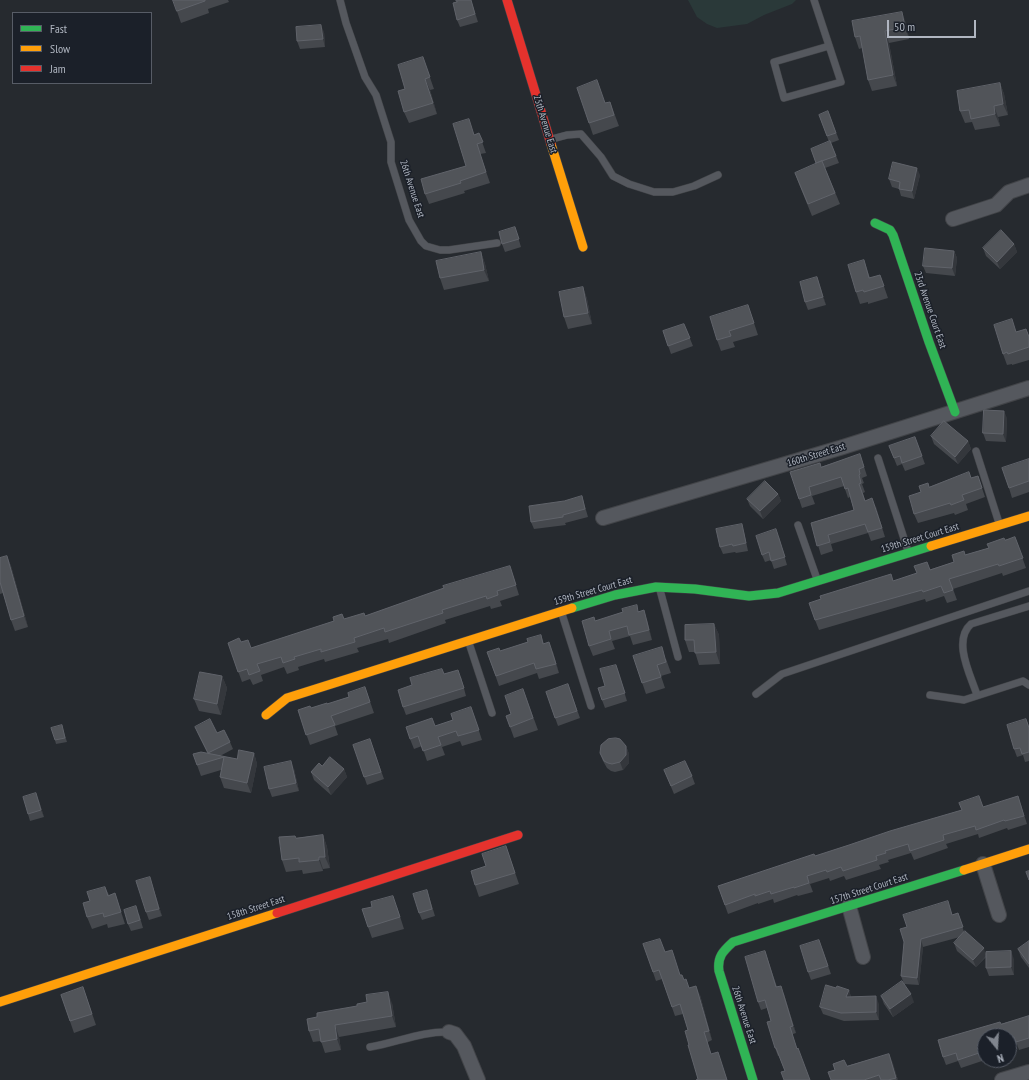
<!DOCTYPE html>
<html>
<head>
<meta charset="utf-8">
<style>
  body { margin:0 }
  #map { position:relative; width:1029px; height:1080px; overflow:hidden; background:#262a2f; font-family:"PT Sans Narrow",sans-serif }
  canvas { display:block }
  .legend { position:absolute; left:12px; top:12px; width:140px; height:72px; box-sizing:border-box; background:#1b2029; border:1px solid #575c66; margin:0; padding:5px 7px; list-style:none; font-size:12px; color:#b0b6c1 }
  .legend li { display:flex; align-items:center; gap:8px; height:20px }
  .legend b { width:20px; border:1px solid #575c66 }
  .north { position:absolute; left:977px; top:1028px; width:40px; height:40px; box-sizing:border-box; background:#1b2029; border:1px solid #575c66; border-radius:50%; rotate:162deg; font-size:11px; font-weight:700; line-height:16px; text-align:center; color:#b0b6c1 }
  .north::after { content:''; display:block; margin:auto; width:14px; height:18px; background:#80858e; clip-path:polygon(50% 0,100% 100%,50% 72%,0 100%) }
  .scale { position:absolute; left:887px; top:20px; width:89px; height:18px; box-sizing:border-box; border:2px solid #b0b6c1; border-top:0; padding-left:5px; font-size:12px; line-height:14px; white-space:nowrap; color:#b0b6c1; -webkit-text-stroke:3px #1b2029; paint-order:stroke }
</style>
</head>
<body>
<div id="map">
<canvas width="1029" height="1080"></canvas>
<ul class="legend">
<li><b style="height:5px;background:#30b455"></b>Fast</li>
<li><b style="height:5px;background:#ff9f0a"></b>Slow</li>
<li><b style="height:5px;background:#e5322d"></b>Jam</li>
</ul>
<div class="north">N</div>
<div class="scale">50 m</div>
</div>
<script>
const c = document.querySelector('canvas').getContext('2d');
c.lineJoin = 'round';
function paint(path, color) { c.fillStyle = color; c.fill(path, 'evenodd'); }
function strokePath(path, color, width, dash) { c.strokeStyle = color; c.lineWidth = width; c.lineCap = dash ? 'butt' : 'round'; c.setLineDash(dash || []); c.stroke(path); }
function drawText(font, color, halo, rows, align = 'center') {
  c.font = font + ' "PT Sans Narrow",sans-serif'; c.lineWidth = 3; c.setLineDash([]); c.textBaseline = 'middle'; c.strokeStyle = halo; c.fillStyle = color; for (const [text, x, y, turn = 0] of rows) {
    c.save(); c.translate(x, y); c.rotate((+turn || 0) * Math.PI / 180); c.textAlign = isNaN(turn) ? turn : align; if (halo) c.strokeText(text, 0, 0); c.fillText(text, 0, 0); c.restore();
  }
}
paint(new Path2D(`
  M688 0H796L792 4 764 15 747 24 717 28 707 24 697 17Z`), '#2a3939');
const lane = new Path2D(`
  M340 0 346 23 365 77 376 95 391 142V162L409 220 421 241 426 246 440 250H449L497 243
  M814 0 841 82 784 98 774 62 829 46
  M552 139 567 135 581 134 601 157 613 176 629 184 654 192H673L694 186 718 175
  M976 451 999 523
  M878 458 908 551
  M798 525 817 579
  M660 590 678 657
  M562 614 591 706
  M469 643 492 713
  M756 694 782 674 1029 591
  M930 695 964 700 1023 681 1029 685
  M977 695C971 676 952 641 971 624L1029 606
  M370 1047C396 1043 422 1031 449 1032`);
const street = new Path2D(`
  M953 219 996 205 1009 192 1029 185
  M603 518 843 447 1029 388
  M983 864 999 915
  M849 906 863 957
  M449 1032 455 1034 464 1046 478 1080
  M1002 1080 1029 1072`);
const fast = new Path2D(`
  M875 223 890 230 893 235 929 342 955 412
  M572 608 615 595 656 587 695 589 749 596 778 593 931 546
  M753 1080 719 971C717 957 723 951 733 942L964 870`);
const slow = new Path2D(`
  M551 144 583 247
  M931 546 1029 516
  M266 715 287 698 572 608
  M964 870 1029 849
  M0 1002 277 913`);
const jam = new Path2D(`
  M507 0 551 144
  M277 913 518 835`);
strokePath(lane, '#424448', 8);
strokePath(street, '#424448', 16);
strokePath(fast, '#424448', 10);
strokePath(slow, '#424448', 10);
strokePath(jam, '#424448', 10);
strokePath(lane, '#55585e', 7);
strokePath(street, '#55585e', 14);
strokePath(fast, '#30b455', 9);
strokePath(slow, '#ff9f0a', 9);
strokePath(jam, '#e5322d', 9);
paint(new Path2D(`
  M173 0H228L229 2 208 9 209 13 181 23Z
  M456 0H471L478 22 460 27 457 20Z
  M906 23 909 39 889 43 897 86 872 91 868 80 862 48 859 49 855 37Z
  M324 32 325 47 300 49 297 41Z
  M427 69 434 89 430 90 437 114 409 123 404 112 405 89Z
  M1000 83 1004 94 1008 115 998 117 1000 126 975 130 972 122 965 123 960 111Z
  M610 102 619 126 593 135 589 123 605 103Z
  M828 111 839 140 831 143 839 163 825 168 840 204 812 216 799 184 795 173 816 164 811 149 829 142 819 115Z
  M479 133 486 153 480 154 490 183 464 191 465 193 429 204 425 194 466 166 474 135Z
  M920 175 914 199 901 196 899 189 892 187 889 179Z
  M515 227 521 247 505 252 502 244Z
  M1014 244 1017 252 1000 269 986 256 983 248Z
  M954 251 957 258 955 276 926 273 923 266Z
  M481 252 485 264 489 281 444 290 440 278Z
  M864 260 870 278 880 275 888 298 868 304V302L860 304 856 292Z
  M817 277 826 305 808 310 805 302Z
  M583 287 587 299 592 324 568 329 564 317Z
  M748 305 758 335 733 342 735 347 721 351 717 340Z
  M684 324 693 346 671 354 663 331Z
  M1026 329 1029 336V360L1012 365V364L1007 365 1003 354 1016 332Z
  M1007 418 1006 442 986 441 983 433Z
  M931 436 968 441 971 449 958 464 934 444Z
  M915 437 925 464 905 471 902 464 897 466 889 446Z
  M860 454 867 476 862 478 864 483 862 484 865 492 863 493 865 501 876 507 885 537 871 541 868 533 831 544 833 551 821 555 811 523 854 510 850 497 848 498 844 486 812 496 815 504 802 508 799 499 821 467Z
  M1029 459V492L1012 498 1009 488Z
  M978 476 985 497 966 504 968 510 955 515 954 513 918 523 914 514 921 492 930 487 971 478Z
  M778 494 781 501 763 519 750 506 747 499Z
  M582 496 588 517 565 523 566 525 534 529 531 522Z
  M744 532 748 551 736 553 735 552 723 554 720 547Z
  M779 537 787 565 774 569 771 560 765 562 762 555Z
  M1015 537 1026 568 1003 576 1002 573 953 589 957 600 947 603 944 596 926 602 925 599 819 630 815 620 893 581 954 562 965 555 989 548 1005 540Z
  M7 556 11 566 28 627 15 631 11 620 3 593 0 594V558Z
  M510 566 519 595 500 601 502 606 491 609 490 606 445 620 446 623 389 643 388 639 357 648 359 652 325 662 324 659 298 667 299 670 287 674 284 667 261 675 263 681 253 685 250 679 242 682 228 643 241 642 251 648 344 619 365 616Z
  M639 611 647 620 652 640 633 645 630 636 612 641 615 649 593 656 589 646 595 621Z
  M714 624 719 635 720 664 699 665 695 652H689L685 640Z
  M541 635 544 644 553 652 559 673 539 679 537 673 499 686 487 652 500 651 528 642Z
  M633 656 666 659 671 673 661 676 665 688 646 694Z
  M616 665 627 701 605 708 602 700 605 686Z
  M444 674 461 677 466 696 406 715 403 707 412 685Z
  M222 676 227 688 221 715 199 711 194 699Z
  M568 684 580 718 558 726 546 692Z
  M365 687 374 713 335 726 338 735 310 745 298 710 311 708 327 704 349 697Z
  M523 689 538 730 514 738 506 716 511 714Z
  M471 707 482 740 462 746 460 741 442 747 445 755 427 761 422 746 414 749 410 739 435 726 453 720Z
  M1026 719 1029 726V761L1025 762 1023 755 1017 757 1014 749Z
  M195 727 217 733 230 742 233 749 220 756 237 759 254 753 257 764 251 793 224 788 220 777 221 770 201 776 197 765 208 754 198 734Z
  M63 729 67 742 56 744 55 740Z
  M370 739 384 779 367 785 353 745Z
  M626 746 629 754V763L623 770 615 772 611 771 607 768 603 761 600 753Z
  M322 766 344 769 347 777 331 795 314 780 311 772Z
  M294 769 299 791 272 797 269 789Z
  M664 770 692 776 695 784 674 794Z
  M39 801 44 817 30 821 28 814Z
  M1021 805 1027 824 1008 830 1007 828 979 838 978 834 946 844 948 848 914 860 911 853 888 860 889 862 879 865 881 869 846 880 844 876 830 881 829 878 810 884 813 892 798 896 797 895 774 903 773 899 758 904V903L728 914 718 886 815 856 984 807Z
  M323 835 327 847 330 868 323 869V871L303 874 302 870 286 872 282 860 295 836 296 838Z
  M506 846 519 884 479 897 475 885 486 866Z
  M152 884 162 916 149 920 146 912Z
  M105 887 109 895 115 893 125 924 108 928 107 924 92 929 87 917 90 901Z
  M427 890 435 916 422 920 419 913Z
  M397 907 404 929 372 938 368 927Z
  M950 909 952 915 958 913 964 932 986 954 1014 959V975L989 976 986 968V957L976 967 957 951 954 943 960 937 923 947 919 985 904 984 901 976 907 927Z
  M139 914 143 928 131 931 128 924Z
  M1029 941V968L1021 957 1018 949Z
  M643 944 665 952 689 988 700 995 712 1040 708 1042 698 1079 689 1045 688 1030 683 1014 675 1016 662 979 656 981Z
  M822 948 831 974 811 980 808 972Z
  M765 951 777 987 784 994 796 1033 793 1034 785 1071 779 1056H778L775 1048 771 1021 767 1008 761 1010 758 1002Z
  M83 987 96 1025 74 1033 61 995Z
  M836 988 849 990 851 997 879 1004V1020L844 1021 823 1014 820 1007Z
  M881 996 914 1002 893 1017 884 1004Z
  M392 1003 396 1027 339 1037 341 1050 325 1053 321 1041 313 1042 309 1031Z
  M1029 1016V1047L1019 1050 1017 1044 1009 1047V1036H985V1060L961 1068 958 1061 946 1065 943 1057 1001 1024Z
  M889 1054 898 1080H831L847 1066Z`), '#45484d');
paint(new Path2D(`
  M902 12 906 23 909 39 905 27Z
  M321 25 324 32 325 47 323 39Z
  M885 31 889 43 897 86 893 75Z
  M425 79 430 90 437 114 433 103Z
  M1000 83 1004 94 1008 115 1003 104Z
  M994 106 998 117 1000 126 995 114Z
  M917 168 920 175 914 199 912 191Z
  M1014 244 1017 252 1000 269 997 262Z
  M954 251 957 258 955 276 952 268Z
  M481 252 485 264 489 281 484 270Z
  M817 277 820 285 826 305 823 297Z
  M583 287 587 299 592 324 588 313Z
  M1004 411 1007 418 1006 442 1003 434Z
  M968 441 971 449 958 464 955 457Z
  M778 494 781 501 763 519 760 511Z
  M872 498 876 507 885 537Z
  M7 556 11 566 28 627 24 616Z
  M644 610 647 620 652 640 649 630Z
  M714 624 719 635 720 664 716 652Z
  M549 642 553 652 559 673 556 664Z
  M616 665 619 672 627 701 625 693Z
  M222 676 227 688 221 715 217 704Z
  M626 746 629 754V763L623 770 620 762Z
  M254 753 257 764 251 793 247 783Z
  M291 761 294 769 299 791 296 783Z
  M344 769 347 777 331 795 328 787Z
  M36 793 39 801 44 817 41 810Z
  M323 835 327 847 330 868 325 857Z
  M319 857 323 869V871L319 860Z
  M150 877 152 884 162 916 159 909Z
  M921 939 923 947 919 985 917 978Z
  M984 948 986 956 976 967 973 960Z
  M1011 951 1014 959V975L1011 967Z
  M696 986 700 995 712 1040 709 1031Z
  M781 986 784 994 796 1033 793 1026Z
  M849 990 851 997H846Z
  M388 992 392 1003 396 1027 392 1016Z
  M911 994 914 1002 893 1017 890 1009Z
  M876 996 879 1004V1020L876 1012Z
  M335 1025 339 1037 341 1050 337 1039Z
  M889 1054 893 1063 898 1080H897Z`), '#34373c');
const building = new Path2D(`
  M173 0H205V1L177 11Z
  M456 0H471L475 14 457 20 453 3 457 2Z
  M902 12 905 27 885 31 893 75 868 80 860 36 855 37 852 21Z
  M321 25 323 39 297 41 296 27Z
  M423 57 430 77 425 79 433 103 404 112 398 91 405 89 398 65Z
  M597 80 605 103 610 102 614 115 589 123 577 88Z
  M1000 83 1003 104 994 106 995 114 971 119 969 110 960 111 957 91Z
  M828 111 836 133 827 136 819 115Z
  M469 119 474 135 479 133 483 142 477 144 486 172 460 181 461 183 425 194 421 179 466 166 453 124Z
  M830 141 836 156 816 163 811 149Z
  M822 161 835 193 808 204 795 173Z
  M893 162 917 168 912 191 899 189 900 182 889 179Z
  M515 227 519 239 502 244 499 232Z
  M1001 230 1014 244 997 262 983 248Z
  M925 248 954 251 952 268 923 266Z
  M481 252 484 270 440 278 436 261Z
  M864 260 869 278 880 275 884 286 864 292 863 290 856 292 848 265Z
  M817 277 823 297 805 302 800 282Z
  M583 287 588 313 564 317 559 292Z
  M748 305 754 323 729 331 731 336 717 340 710 317Z
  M1012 319 1016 332 1026 329 1029 337V347L1008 354 1007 352 1003 354 994 325Z
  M684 324 690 338 668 346 663 331Z
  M984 410 1004 411 1003 434 983 433Z
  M944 421 968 441 955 457 931 436Z
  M915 437 922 456 902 463 900 456 894 458 889 446Z
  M860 454 864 467 859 469 860 474 859 475 861 483 859 484 865 501 872 498 882 528 868 532 865 524 828 535 830 542 817 546 811 523 854 510 848 488 845 489 841 477 809 487 811 495 799 499 790 472 820 463 821 467Z
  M1029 459V481L1009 488 1002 468Z
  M969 472 971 478 978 476 982 488 962 495 964 500 951 505 950 503 914 514 909 496 921 492 919 486 928 483 929 487Z
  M765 481 778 494 760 511 747 499Z
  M582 496 585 509 563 515V517L531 522 529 506 564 501Z
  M742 524 746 543 733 546 732 544 720 547 716 529Z
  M776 529 785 557 771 561 769 552 762 555 756 536Z
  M1015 537 1023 558 999 566 998 564 949 579 953 590 944 593 941 586 923 592 922 590 815 620 809 603 821 599 820 596 891 574 893 581 917 573 914 566 927 562 930 570 954 562 952 555 964 551 965 555 989 548 987 544 1004 538 1005 540Z
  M7 556 24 616 11 620 0 582V558Z
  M510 566 516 585 497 591 498 595 487 599 486 596 442 610 443 613 385 632 384 628 354 638 355 642 321 652V649L294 657 295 659 283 663 281 657 257 664 260 671 249 675 247 669 238 672 228 643 239 638 241 642 248 640 251 648 334 621 333 617 342 614 344 619 364 613 365 616 444 588 443 586Z
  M637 605 638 612 644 610 649 630 629 635 627 626 609 631 611 639 589 646 582 621 594 617 595 621 623 612 622 609Z
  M714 624 716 652 695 653 694 640H685V625Z
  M541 635 543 644 549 642 556 664 536 669 534 663 496 676 487 652 499 648 500 651 528 642 527 639Z
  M662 647 666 662 657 665 661 677 642 683 633 656Z
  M616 665 625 693 602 700 598 688 605 686 600 669Z
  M442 669 444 674 458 670 464 688 403 707 398 690 412 685 410 678Z
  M200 672 222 676 217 704 194 699Z
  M568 684 577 711 555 718 546 692Z
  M365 687 370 702 331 716 335 725 306 735 298 710 310 706 311 708 327 703V704L349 697 348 693Z
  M523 689 533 718 510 727 506 716 511 714 505 696Z
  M471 707 479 730 458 736 456 731 438 737 441 745 423 751 418 736 410 739 406 727 432 718 435 726 453 720 451 714Z
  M210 719 217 733 224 730 230 742 208 753 195 727Z
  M1026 719 1029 728V752L1022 754 1020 748 1014 749 1007 725Z
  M62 725 65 738 55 740 51 728Z
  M616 738 620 739 626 746V755L620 762 612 764 608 763 604 761 600 753 601 745 608 739Z
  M370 739 381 772 364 777 353 745Z
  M239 750 254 753 247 783 220 777 224 757 197 765 193 754 201 752 237 759Z
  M330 757 344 769 328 787 311 772 319 763 322 766Z
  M291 761 296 783 269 789 264 767Z
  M685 761 692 776 671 786 664 770Z
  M36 793 41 810 28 814 23 797Z
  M979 796 983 807 1018 796 1024 816 1005 821 1004 820 976 830 975 826 943 835 944 840 910 851 908 844 885 851 886 853 876 856 877 860 843 871 841 867 827 872 826 870 807 876 809 883 794 888V887L771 894 770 891 755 896V894L725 905 718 886 814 854 815 856 849 845 890 831 962 810 959 803Z
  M323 835 325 857H319V860L299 862V858L282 860 279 837 295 836 296 838Z
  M506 846 515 873 475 885 471 871 486 866 482 854Z
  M1029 871V880L1026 872Z
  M150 877 159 909 146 912 136 881Z
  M105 887 108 896 115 893 121 912 104 917 103 913 87 917 83 903 90 901 87 892Z
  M427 890 432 909 419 913 413 894Z
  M393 896 400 917 368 927 362 909 372 907 371 902Z
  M948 901 952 915 958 913 963 927 921 939 917 978 901 976 904 942 900 929 907 927 903 915Z
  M136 906 140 920 128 924 124 910Z
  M965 931 984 948 973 960 954 943Z
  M660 939 665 952 672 950 680 975H682L684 980 686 979 689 988 696 986 709 1031 704 1032 711 1054 718 1052 727 1080H696L698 1079 688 1045H689L685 1031 688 1030 680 1004 672 1007 659 970 653 972 643 944Z
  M819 940 828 966 808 972 800 946Z
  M1029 941V964L1018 949Z
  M765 951 776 987 781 986 793 1026 790 1027 797 1049 798 1048 810 1080H784L781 1072 785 1071 776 1048H775L767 1022 771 1021 765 1000 758 1002 745 957Z
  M1011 951V967L986 968V952Z
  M902 981 911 994 890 1009 881 996Z
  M826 985 836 988 837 986 849 990 846 997 876 996V1012L841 1013 820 1007Z
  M83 987 92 1014 70 1021 61 995Z
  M388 992 392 1016 335 1025 337 1039 321 1042 319 1029 309 1031 307 1019 317 1017V1013L357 1006V1004L367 1002 366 995Z
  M1029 1016V1038L1016 1042 1014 1037 1009 1038V1036H985V1051L958 1060 956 1053 943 1057 938 1040 1000 1022 1001 1024Z
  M889 1054 896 1078 888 1080H881L879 1075 864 1080H831L828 1072 835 1070 833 1064 844 1060 847 1066Z`);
paint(building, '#515459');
strokePath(building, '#60636a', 1);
drawText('10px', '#b0b6c1', '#1b2029', [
  ["25th Avenue East",545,124,73],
  ["26th Avenue East",412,189,72],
  ["23rd Avenue Court East",930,310,71],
  ["160th Street East",816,455,-17],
  ["159th Street Court East",920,538,-17],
  ["159th Street Court East",593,591,-16],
  ["157th Street Court East",869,889,-18],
  ["158th Street East",256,908,-18],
  ["26th Avenue East",744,1015,72]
]);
</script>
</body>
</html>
